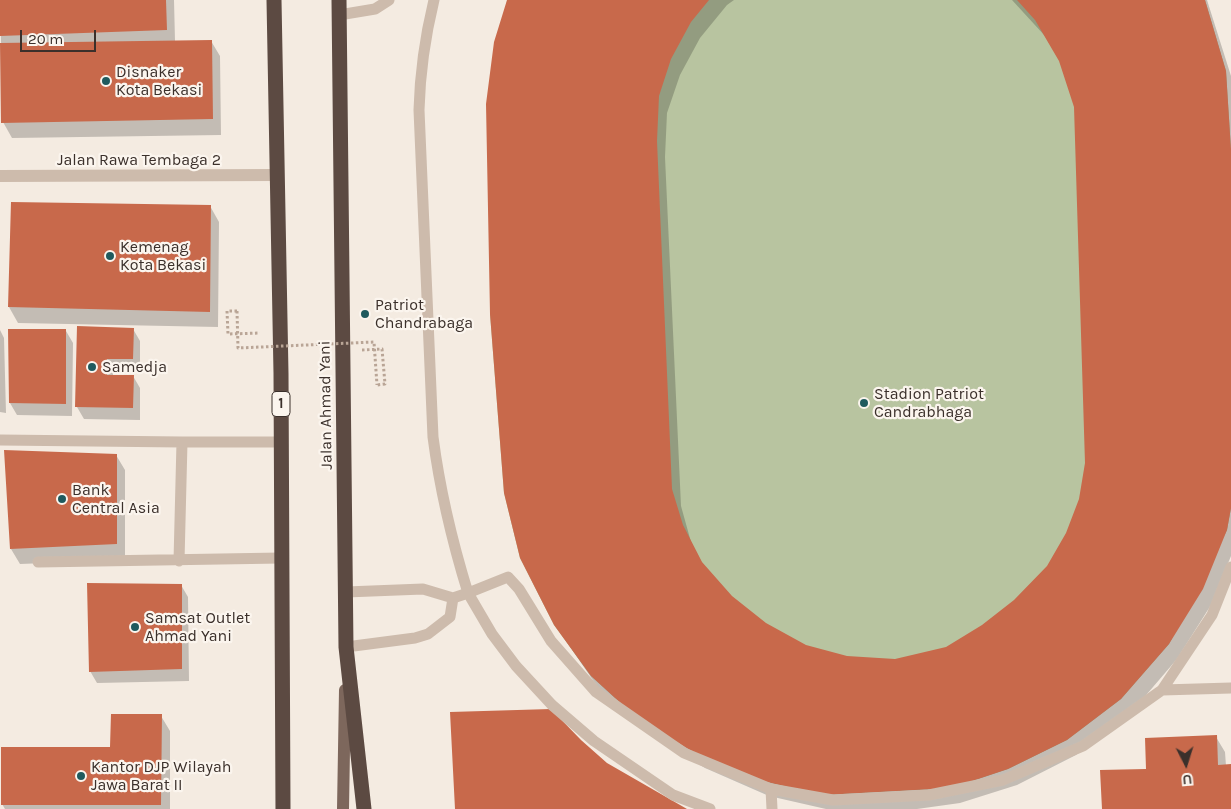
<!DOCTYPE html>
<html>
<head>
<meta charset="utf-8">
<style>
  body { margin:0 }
  #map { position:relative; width:1231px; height:809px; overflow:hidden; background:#f4ebe1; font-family:Karla,sans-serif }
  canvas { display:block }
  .north { position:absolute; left:1161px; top:739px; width:50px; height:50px; -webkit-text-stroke:4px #fbf5ee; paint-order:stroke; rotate:175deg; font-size:14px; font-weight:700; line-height:20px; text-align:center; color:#3b302b }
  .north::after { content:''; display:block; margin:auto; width:18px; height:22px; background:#3b302b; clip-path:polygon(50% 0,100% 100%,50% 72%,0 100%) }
  .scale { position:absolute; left:20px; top:30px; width:76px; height:22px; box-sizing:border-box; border:2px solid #3b302b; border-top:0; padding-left:6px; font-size:15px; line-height:18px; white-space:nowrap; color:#3b302b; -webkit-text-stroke:4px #fbf5ee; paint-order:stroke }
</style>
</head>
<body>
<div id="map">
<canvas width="1231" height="809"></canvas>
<div class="north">U</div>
<div class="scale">20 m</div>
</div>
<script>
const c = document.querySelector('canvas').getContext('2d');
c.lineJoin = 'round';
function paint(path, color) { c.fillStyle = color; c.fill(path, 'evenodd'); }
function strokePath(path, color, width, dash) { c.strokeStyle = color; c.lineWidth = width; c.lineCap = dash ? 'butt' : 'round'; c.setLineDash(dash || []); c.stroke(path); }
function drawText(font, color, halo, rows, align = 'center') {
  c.font = font + ' Karla,sans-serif'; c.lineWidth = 4.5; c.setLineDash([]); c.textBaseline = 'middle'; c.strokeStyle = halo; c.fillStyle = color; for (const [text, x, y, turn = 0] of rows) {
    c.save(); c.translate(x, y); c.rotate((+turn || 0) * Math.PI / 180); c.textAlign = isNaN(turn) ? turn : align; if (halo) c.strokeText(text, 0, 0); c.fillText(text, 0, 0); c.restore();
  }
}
paint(new Path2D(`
  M507 0H1205L1226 71 1231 150V508L1227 530 1169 644 1121 699 1067 740 1008 769 951 788 822 795 759 780 637 718 591 676 554 625 520 558 504 493 490 314Z`), '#b8c4a0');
paint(new Path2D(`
  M0 0H174L175 41H211L220 56 221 135 12 138 3 122Z
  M509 0H734L727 5 700 38 680 75 667 113 665 157 681 506 691 542 703 565 731 597 766 624 806 646 847 657 895 660 946 648 983 626 1015 601 1048 567 1068 534 1080 499 1086 463 1075 106 1060 61 1045 36 1012 0H1207L1231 76V556L1211 605 1177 659 1129 715 1076 755 1017 785 960 803 917 809H826L769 796 705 768 647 733 601 692 555 625Z
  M12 203 210 206 219 222 218 327 18 323 9 307Z
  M78 328 133 329 140 341V371L113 370V376H133L140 388V420L84 419 77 407Z
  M0 330 4 338 6 413 0 412Z
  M66 331 73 343 72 416 17 415 10 403Z
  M116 455 125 470V560L20 564 11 549Z
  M181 585 188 597 189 681 97 683 90 671Z
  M161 716 170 731V809H5L2 804 111 748Z
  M1216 737 1225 752 1226 766H1231V809H1103L1148 770Z`), '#0003');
paint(new Path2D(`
  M0 0H166L167 30 0 36Z
  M507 0H709L691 22 671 59 659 96 657 141 672 489 683 525 702 562 732 596 766 623 806 645 847 656 895 659 946 647 982 625 1014 600 1047 566 1066 533 1079 499 1085 463 1074 107 1059 61 1035 20 1017 0H1205L1226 71 1231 150V508L1227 530 1203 589 1169 644 1121 699 1067 740 1008 769 951 788 822 795 759 780 695 753 637 718 591 676 554 625 520 558 504 493 490 314 486 104 494 42Z
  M212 40 213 119 1 123 0 43Z
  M11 202 211 205 210 312 8 307Z
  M77 326 134 328 133 359H107V375H134L133 408 75 407Z
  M8 329H66V404L9 403Z
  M4 450 117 454V544L10 549Z
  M87 583 182 584V669L89 672Z
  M551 709 581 740 607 763 687 809H455L450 712Z
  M111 714H162L161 805H1V747H110Z
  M1217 735 1218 765 1231 764V809H1102L1100 770 1146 769 1145 738Z`), '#c8694b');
strokePath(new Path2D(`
  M237 311H227L228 334 260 333
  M362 350 382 349 385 384 377 385`), '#b9a596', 3, [2.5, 2.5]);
strokePath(new Path2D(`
  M434 0C425 37 420 72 419 110L433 437C440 491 452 541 468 593L508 577 519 589 551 641 596 692 684 753 771 789 833 800 929 795 1003 780 1083 746 1162 690 1212 615 1231 567
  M339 15 375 9 389 0
  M0 440 182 442 179 561
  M182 442H282
  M38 562 281 558
  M346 592 423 589 453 598 468 593 492 634 516 666 552 705 594 741 673 795 710 809
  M346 647 415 638 428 634 450 617 453 598
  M1162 690 1231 688
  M771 789 772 809`), '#cdbbac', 11);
strokePath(new Path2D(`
  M0 176 277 175`), '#cdbbac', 12);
strokePath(new Path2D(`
  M343 809 345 690`), '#7d675c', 12);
strokePath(new Path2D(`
  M274 0 281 373 283 809
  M339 0 346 647 364 809`), '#5c4a42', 15);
strokePath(new Path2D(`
  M237 311 238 348 374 342 377 385`), '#b9a596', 3, [2.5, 2.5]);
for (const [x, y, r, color] of [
  [106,81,5,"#1f5a5e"],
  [110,256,5,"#1f5a5e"],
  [365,314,5,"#1f5a5e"],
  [92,367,5,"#1f5a5e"],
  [864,403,5,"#1f5a5e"],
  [62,499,5,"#1f5a5e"],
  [135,627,5,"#1f5a5e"],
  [81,776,5,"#1f5a5e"]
]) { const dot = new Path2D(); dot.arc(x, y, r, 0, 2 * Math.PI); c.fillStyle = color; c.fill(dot); strokePath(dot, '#fbf5ee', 2); }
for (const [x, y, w] of [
  [281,404,18]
]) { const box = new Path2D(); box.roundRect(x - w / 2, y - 12.5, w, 25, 4); c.fillStyle = '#fbf5ee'; c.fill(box); strokePath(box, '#3b302b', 1); }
drawText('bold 15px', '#3b302b', null, [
  ["1",281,404]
]);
drawText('16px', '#3b302b', '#fbf5ee', [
  ["Disnaker",116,72],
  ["Kota Bekasi",116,90],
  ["Kemenag",120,247],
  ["Kota Bekasi",120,265],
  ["Patriot",375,305],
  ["Chandrabaga",375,323],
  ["Samedja",102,367],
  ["Stadion Patriot",874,394],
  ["Candrabhaga",874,412],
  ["Bank",72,490],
  ["Central Asia",72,508],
  ["Samsat Outlet",145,618],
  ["Ahmad Yani",145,636],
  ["Kantor DJP Wilayah",91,767],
  ["Jawa Barat II",91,785]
], 'left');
drawText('16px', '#3b302b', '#fbf5ee', [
  ["Jalan Rawa Tembaga 2",139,160],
  ["Jalan Ahmad Yani",326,405,-91]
]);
</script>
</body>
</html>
